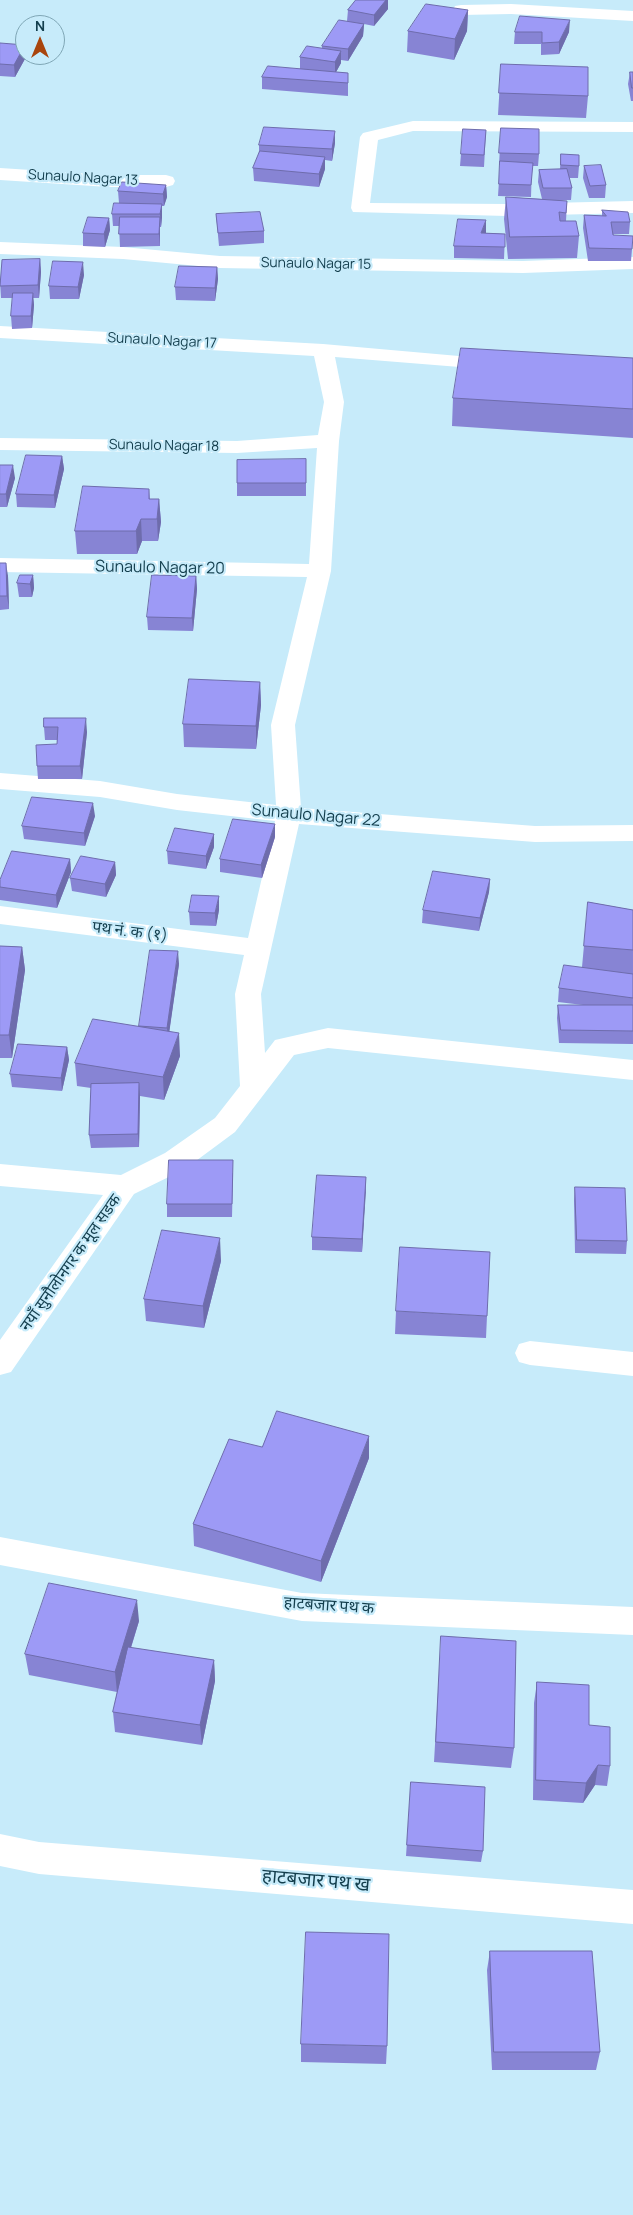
<!DOCTYPE html>
<html>
<head>
<meta charset="utf-8">
<style>
  body { margin:0 }
  #map { position:relative; width:633px; height:2215px; overflow:hidden; background:#c7ebfa; font-family:Manrope,sans-serif }
  canvas { display:block }
  .north { position:absolute; left:15px; top:15px; width:50px; height:50px; box-sizing:border-box; background:#c7ebfa; border:1px solid #7fa6b5; border-radius:50%; rotate:0deg; font-size:14px; font-weight:700; line-height:20px; text-align:center; color:#133e4d }
  .north::after { content:''; display:block; margin:auto; width:18px; height:22px; background:#a9450d; clip-path:polygon(50% 0,100% 100%,50% 72%,0 100%) }
</style>
</head>
<body>
<div id="map">
<canvas width="633" height="2215"></canvas>
<div class="north">N</div>
</div>
<script>
const c = document.querySelector('canvas').getContext('2d');
c.lineJoin = 'round';
function paint(path, color) { c.fillStyle = color; c.fill(path, 'evenodd'); }
function strokePath(path, color, width, dash) { c.strokeStyle = color; c.lineWidth = width; c.lineCap = dash ? 'butt' : 'round'; c.setLineDash(dash || []); c.stroke(path); }
function drawText(font, color, halo, rows, align = 'center') {
  c.font = font + ' Manrope,"Noto Sans Devanagari",sans-serif'; c.lineWidth = 4.5; c.setLineDash([]); c.textBaseline = 'middle'; c.strokeStyle = halo; c.fillStyle = color; for (const [text, x, y, turn = 0] of rows) {
    c.save(); c.translate(x, y); c.rotate((+turn || 0) * Math.PI / 180); c.textAlign = isNaN(turn) ? turn : align; if (halo) c.strokeText(text, 0, 0); c.fillText(text, 0, 0); c.restore();
  }
}
paint(new Path2D(`
  M511 4 633 11V21L511 14 461 15 455 14 453 10 455 6 461 5Z
  M413 121 633 122V132L413 131 378 140 370 203 507 204 633 201V213L507 216 353 212 351 208 360 137 363 133Z
  M0 168 109 175H166L173 177 175 181 173 185 166 187H109L0 180Z
  M0 242 123 247 220 256 523 261 633 257V269L523 273 220 268 123 259 0 254Z
  M0 326 323 344 504 360 507 364 504 368 497 370 335 357 344 402 339 441 331 571 295 725 301 808 535 826 633 825V841L535 842 299 824 261 994 265 1053 275 1040 328 1028 633 1060V1080L328 1048 294 1055 235 1132 185 1169 134 1194 11 1372 0 1375V1340L103 1195 0 1186V1164L121 1175 165 1153 215 1118 240 1086 235 994 244 955 0 924V906L248 938 275 821 177 810 100 797 0 789V773L100 781 177 794 276 805 271 725 307 577 0 572V558L309 564 317 448 237 453 0 450V438L237 441 318 435 324 402 314 356 0 338Z
  M530 1341 633 1352V1376L530 1365 519 1362 515 1353 519 1344Z
  M0 1537 302 1593 633 1607V1635L302 1621 0 1565Z
  M0 1834 39 1842 633 1890V1924L39 1874 0 1866Z`), '#fff');
paint(new Path2D(`
  M356 0H388V9L374 26 364 24 363 36 348 61 341 60V63L336 72 348 73V96L262 89V77L300 69V57L322 48V46L347 21 348 10Z
  M468 10 467 31 454 60 407 52 408 31Z
  M515 32H569L559 54 541 55V44H514Z
  M0 43 26 55V57L15 77 0 76Z
  M501 64 588 96 586 118 498 115Z
  M630 72H633V101H631L628 84Z
  M501 128 539 154 538 166H532L531 197 498 196 500 165H499Z
  M486 130 484 167 460 166 461 154Z
  M335 143 332 161 325 160V169L319 187 254 181 253 168 259 153V145Z
  M561 154 579 166 578 178H569L572 188 571 200H559L567 201 566 221 579 236 577 258 508 259 504 219 506 197 542 199 538 182 539 170 560 169Z
  M584 166 606 185 605 198H589L583 178Z
  M166 185 167 197 164 206H162V217L161 227H160V246L120 247 119 226H113L112 214 119 203 118 191Z
  M602 210 630 222 629 234H613L632 249 631 261H588L583 228 584 215 602 216Z
  M216 214 264 231V243L219 246Z
  M109 218 110 230 105 247 83 246V233Z
  M486 233 505 234 504 259 454 258V246Z
  M40 259 41 272 39 298H33L34 305 32 328 12 329 11 316 13 298H1L0 281Z
  M217 267 218 279 215 301 176 300 175 287Z
  M84 275 79 299H50L49 286Z
  M633 358V438L452 426 453 398Z
  M62 456 64 469 55 508 17 507 16 494Z
  M0 465 15 478 7 507H0Z
  M237 483H306V496H237Z
  M149 489 150 499H159L161 522 158 541H142L137 554H77L75 531Z
  M0 563 8 576 9 609 0 610Z
  M33 575 34 588 32 597H19L17 583Z
  M196 576 197 589 193 631 148 630 147 617Z
  M260 682 261 705 256 749 184 747 183 724Z
  M44 718 87 732 82 779H38L37 766 57 744V740H45L44 727Z
  M95 816 85 846 24 839 22 826Z
  M275 837 262 878 220 872V859Z
  M214 847 206 869 168 864 167 851Z
  M70 859 71 872 57 908 0 900V887Z
  M115 862 116 875 106 897 72 891 70 878Z
  M490 879 489 892 479 931 422 923 423 910Z
  M588 902 633 910V1044L559 1043 557 1018 558 1005H583L558 1002 559 988 582 967Z
  M219 910 216 926 190 925 189 912Z
  M0 946 22 947 25 970 12 1058H0Z
  M179 964 169 1032 180 1056 164 1100 140 1096 139 1147 91 1148 89 1135 91 1088 77 1086 75 1063 139 1026Z
  M67 1047 69 1060 62 1091 12 1087 10 1074Z
  M233 1173 232 1217H167V1204Z
  M366 1177 362 1252 312 1250V1237Z
  M575 1187 627 1241 626 1254 575 1253 574 1200Z
  M221 1261 204 1328 146 1321 144 1299Z
  M396 1311 487 1316 486 1338 395 1334Z
  M369 1458 321 1582 194 1546 193 1524Z
  M139 1621 131 1648 214 1660 215 1681 202 1745 115 1732 113 1712 117 1692 29 1675 25 1654Z
  M440 1657 514 1748 511 1768 434 1762Z
  M537 1682 589 1725 610 1766 607 1786 595 1785 583 1803 533 1800 534 1703Z
  M411 1782 483 1851 481 1862 406 1856Z
  M490 1951 600 2052 596 2070H492L487 1970Z
  M301 2044 387 2046 386 2064 301 2062Z`), '#8784d4');
paint(new Path2D(`
  M386 0H388V9L374 26V15Z
  M468 10 467 31 454 60 455 39Z
  M570 20 569 32 559 54V42Z
  M364 24 363 36 348 61V49Z
  M25 45V55L26 57 15 77 14 65Z
  M341 51V63L335 74V62Z
  M335 131V143L332 161V149Z
  M325 157V169L319 187V174Z
  M166 185 167 197 164 206 163 194Z
  M162 204V217L161 227 160 214Z
  M160 217V246L159 234Z
  M109 218 110 230 105 247 104 234Z
  M486 220V233H481Z
  M40 259 41 272 39 298 38 285Z
  M83 262 84 275 79 299 78 287Z
  M217 267 218 279 215 301V288Z
  M33 293 34 305 32 328 31 316Z
  M62 456 64 469 55 508 54 495Z
  M13 465 15 478 7 507 6 494Z
  M159 499 161 522 158 541 157 519Z
  M141 519 142 541 137 554 136 531Z
  M6 563 8 576 9 609 7 596Z
  M33 575 34 588 32 597 30 584Z
  M196 576 197 589 193 631 192 618Z
  M260 682 261 705 256 749V726Z
  M86 718 87 732 82 779 80 766Z
  M93 803 95 816 85 846 84 833Z
  M275 824V837L262 878 261 865Z
  M214 834V847L206 869V856Z
  M70 859 71 872 57 908 56 895Z
  M115 862 116 875 106 897 105 884Z
  M490 879 489 892 479 931 480 918Z
  M219 896V910L216 926 215 913Z
  M22 947 25 970 12 1058 9 1035Z
  M178 951 179 964 168 1041 167 1028Z
  M179 1033 180 1056 164 1100 163 1077Z
  M67 1047 69 1060 62 1091 61 1078Z
  M139 1083 140 1096 139 1147 138 1134Z
  M366 1177V1190L362 1252V1239Z
  M220 1238 221 1261 204 1328 203 1306Z
  M369 1436V1458L321 1582V1561Z
  M137 1600 139 1621 117 1692 115 1672Z
  M214 1660 215 1681 202 1745 200 1725Z
  M598 1765 595 1785 583 1803 586 1783Z`), '#6e6cac');
const building = new Path2D(`
  M356 0H386L374 15 348 10Z
  M426 4 468 10 455 39 408 31Z
  M520 16 570 20 559 42 542 43V32H515Z
  M339 20 364 24 348 49 322 46Z
  M0 43 25 45 14 65 0 64Z
  M307 46 341 51 335 62 300 57Z
  M501 64 588 67V96L499 93Z
  M268 66 348 73V83L262 77Z
  M630 72H633V88H632Z
  M264 127 335 131 332 149 259 145Z
  M501 128 539 129V154L499 153Z
  M463 129 486 130 484 155 461 154Z
  M260 151 325 157 319 174 253 168Z
  M561 154 579 155V166L561 165Z
  M500 161 533 163 531 185 499 184Z
  M601 165 606 185 590 186 584 166Z
  M567 169 572 188H543L539 170Z
  M122 182 166 185 163 194 118 191Z
  M506 197 567 201 566 213 559 212 560 221H576L579 236 510 237Z
  M114 203 162 204 160 214H112Z
  M602 210 628 212 630 222H611L613 235 633 236 632 249 589 248 584 215 606 216Z
  M260 212 264 231 218 233 216 214Z
  M88 217 109 218 104 234 83 233Z
  M120 217H160L159 234H119Z
  M458 219 486 220 481 233 505 234V247L454 246Z
  M40 259 38 285 0 286 2 260Z
  M53 261 83 262 78 287 49 286Z
  M179 266 217 267 215 288 175 287Z
  M13 293H33L31 316H11Z
  M461 348 633 358V409L453 398Z
  M26 455 62 456 54 495 16 494Z
  M306 459V483H237V460Z
  M0 465H13L6 494H0Z
  M83 486 149 489V499H159L157 519H141L136 531H75Z
  M0 563H6L7 596H0Z
  M20 575H33L30 584 17 583Z
  M152 575 196 576 192 618 147 617Z
  M189 679 260 682 256 726 183 724Z
  M44 718H86L80 766H37L36 745 57 744 58 727H44Z
  M32 797 93 803 84 833 22 826Z
  M233 819 275 824 261 865 220 859Z
  M175 828 214 834 206 856 167 851Z
  M12 851 70 859 56 895 0 887V880Z
  M81 856 115 862 105 884 70 878Z
  M433 871 490 879 480 918 423 910Z
  M192 895 219 896 215 913 189 912Z
  M588 902 633 910V950L584 946Z
  M0 946 22 947 9 1035H0Z
  M150 950 178 951 167 1028 139 1026Z
  M564 965 633 974V998L559 988Z
  M558 1005H633V1031L561 1030Z
  M93 1019 179 1033 163 1077 75 1063Z
  M18 1044 67 1047 61 1078 10 1074Z
  M139 1083 138 1134 89 1135 91 1084Z
  M169 1160H233L232 1204H167Z
  M317 1175 366 1177 362 1239 312 1237Z
  M575 1187 625 1188 627 1241 577 1240Z
  M162 1230 220 1238 203 1306 144 1299Z
  M400 1247 490 1252 487 1316 396 1311Z
  M277 1411 369 1436 321 1561 193 1524 229 1439 262 1447Z
  M49 1583 137 1600 115 1672 25 1654Z
  M441 1636 516 1641 514 1748 436 1742Z
  M128 1647 214 1660 200 1725 113 1712Z
  M537 1682 589 1685V1725L610 1727V1766L598 1765 586 1783 536 1780Z
  M411 1782 485 1787 483 1851 407 1845Z
  M306 1932 389 1934 387 2046 301 2044Z
  M490 1951H592L600 2052H494Z`);
paint(building, '#9d9af6');
strokePath(building, '#6e6cac', 1);
drawText('14px', '#133e4d', '#c7ebfa', [
  ["Sunaulo Nagar 13",83,178,3],
  ["Sunaulo Nagar 15",316,264,1],
  ["Sunaulo Nagar 17",162,341,3],
  ["Sunaulo Nagar 18",164,446,1]
]);
drawText('16px', '#133e4d', '#c7ebfa', [
  ["Sunaulo Nagar 20",160,568,1],
  ["Sunaulo Nagar 22",316,816,5],
  ["पथ नं. क (१)",130,932,7],
  ["नयाँ सुनौलोनगर क मूल सडक",71,1263,-55],
  ["हाटबजार पथ क",329,1606,4]
]);
drawText('19px', '#133e4d', '#c7ebfa', [
  ["हाटबजार पथ ख",316,1881,5]
]);
</script>
</body>
</html>
